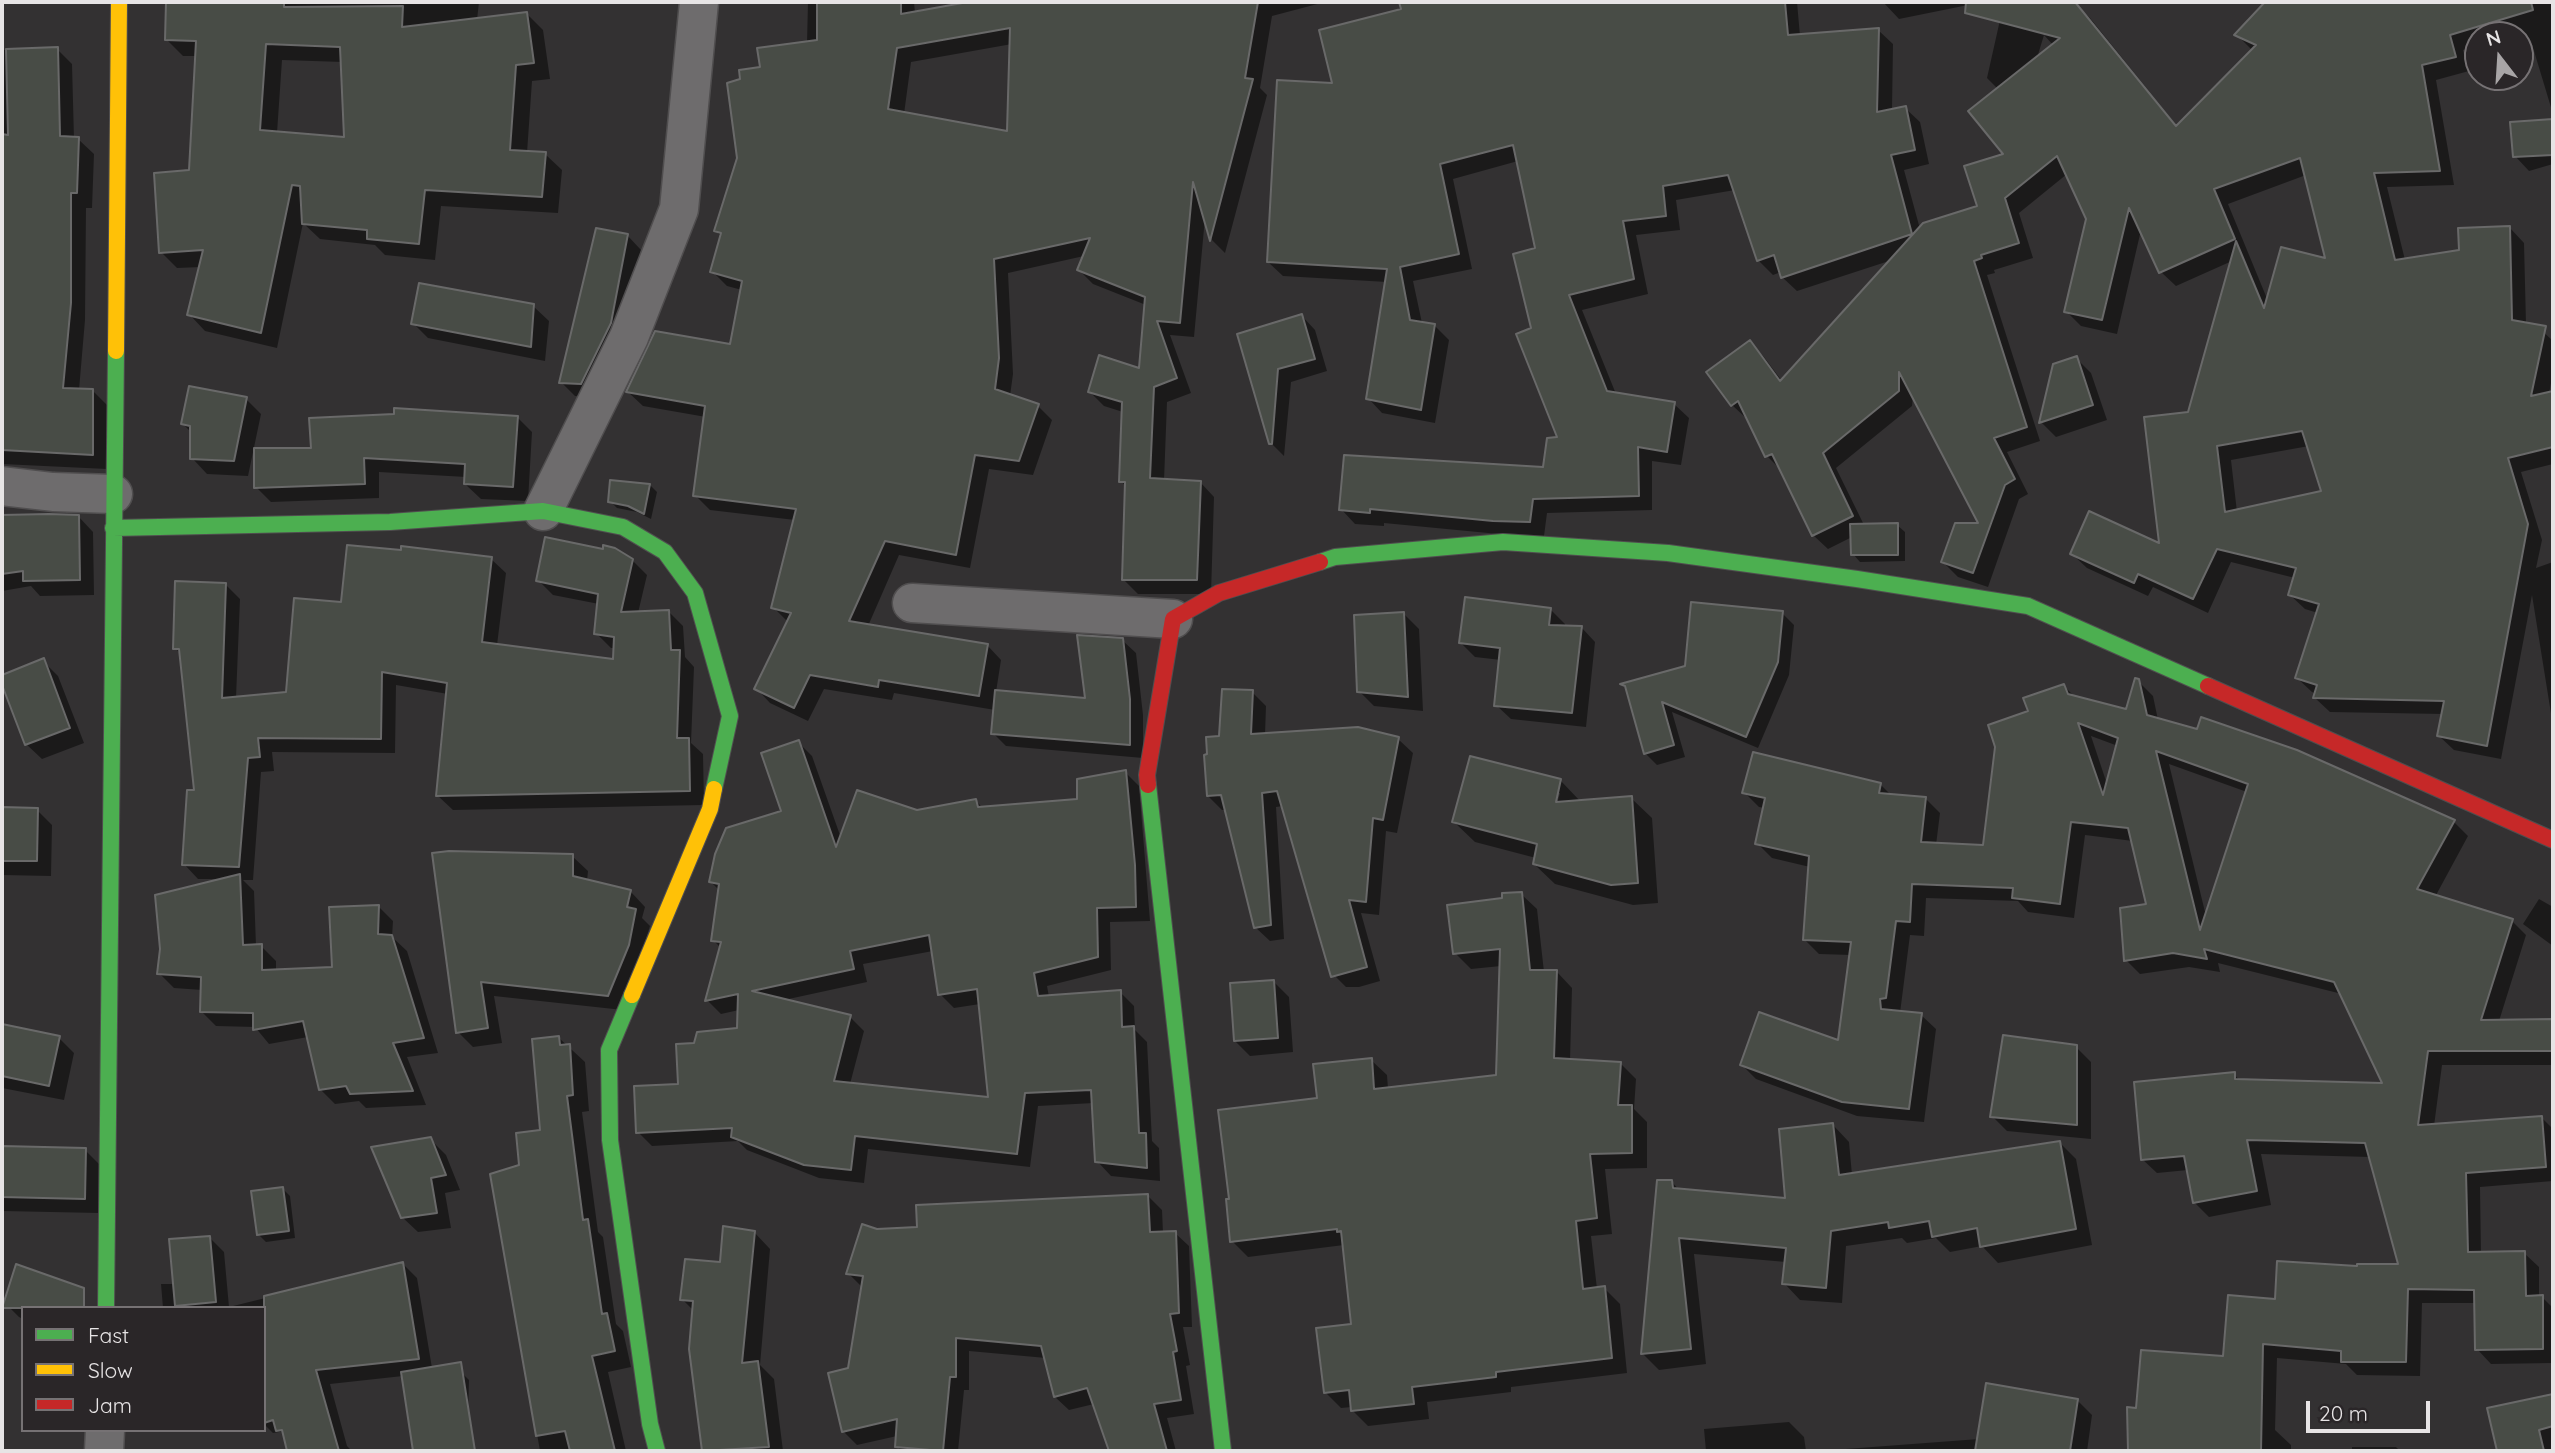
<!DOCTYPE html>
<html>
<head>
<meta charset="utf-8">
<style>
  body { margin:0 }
  #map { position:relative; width:2555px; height:1453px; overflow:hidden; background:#333132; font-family:Quicksand,sans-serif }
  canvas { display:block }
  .frame { position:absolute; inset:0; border:4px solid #e7e4e5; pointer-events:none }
  .legend { position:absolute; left:21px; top:1306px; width:245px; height:126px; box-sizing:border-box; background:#2a2628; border:2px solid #767274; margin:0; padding:9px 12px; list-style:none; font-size:21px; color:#e7e4e5 }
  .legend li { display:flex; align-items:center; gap:14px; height:35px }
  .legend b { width:35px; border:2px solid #767274 }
  .north { position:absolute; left:2464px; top:21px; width:70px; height:70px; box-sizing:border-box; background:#2a2628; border:2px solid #767274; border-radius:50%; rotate:343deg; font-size:19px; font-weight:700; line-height:28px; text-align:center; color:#e7e4e5 }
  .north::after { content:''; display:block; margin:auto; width:24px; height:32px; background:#a8a5a6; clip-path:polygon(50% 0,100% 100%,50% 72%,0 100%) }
  .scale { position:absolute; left:2306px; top:1401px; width:124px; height:32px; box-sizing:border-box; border:4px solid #e7e4e5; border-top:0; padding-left:9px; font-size:21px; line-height:24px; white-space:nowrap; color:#e7e4e5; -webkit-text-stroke:5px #2a2628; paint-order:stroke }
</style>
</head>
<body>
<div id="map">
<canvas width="2555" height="1453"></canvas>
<div class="frame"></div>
<ul class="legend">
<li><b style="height:9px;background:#4caf50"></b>Fast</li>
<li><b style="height:9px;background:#ffc107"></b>Slow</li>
<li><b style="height:9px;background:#c62828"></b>Jam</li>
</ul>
<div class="north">N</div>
<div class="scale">20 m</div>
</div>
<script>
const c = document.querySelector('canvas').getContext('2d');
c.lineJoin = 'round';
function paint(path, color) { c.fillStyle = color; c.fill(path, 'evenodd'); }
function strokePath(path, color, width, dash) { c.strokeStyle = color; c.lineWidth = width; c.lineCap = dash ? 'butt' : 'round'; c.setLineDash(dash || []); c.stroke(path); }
paint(new Path2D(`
  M168 2H479L477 20 527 14 543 30 550 79 532 81 527 153 545 154 562 170 558 213 441 206 435 260 385 255 375 245 320 239 303 223 277 348 205 331 189 314 201 267 177 268 161 252 190 172 197 56H183L166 39ZM282 60 343 62 346 139 277 133Z
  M808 2H914L915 13 979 2H1064L1076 83 1093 82 1095 2H1325L1272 16 1260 88 1267 95 1225 253 1212 240 1205 218 1194 337 1170 335 1191 393 1167 402 1164 481 1200 482 1214 497 1211 594H1138L1123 579 1127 488 1121 481 1123 412 1104 406 1090 392 1140 370 1146 305 1093 284 1079 270 1084 256 1008 273 1013 374 1010 396 1038 406 1052 420 1033 475 989 469 970 568 899 555 868 626 987 645 1001 660 996 692 1087 700 1122 640 1136 653 1143 715V758L1006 746 993 733 995 710 894 693 892 700 824 689 808 721 770 703 756 688 788 622 773 607 795 520 710 510 695 495 706 417 643 406 628 392 732 346 742 290 727 286 712 271 722 237 716 231 739 158 742 80 807 43ZM1012 44 1009 133 904 114 911 62Z
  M1401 2H1797L1800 36 1878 30 1893 44 1892 110 1905 108 1920 122 1929 164 1904 170 1920 229 1979 207 2006 155 1998 89 1987 78 2000 20 1978 3 1899 19 1883 2H2053L2046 28 2075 4 2090 18 2178 127 2253 51 2237 35 2267 2H2553V114L2531 41 2520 32 2511 35H2478V45L2463 50 2469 71 2436 80 2454 185 2387 187 2405 260 2460 251 2510 228 2524 243 2526 324 2538 327 2553 341V372L2549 394 2553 393V464L2521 472 2542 540 2536 568 2553 562V726L2532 595 2501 759 2454 750 2439 736 2443 714 2330 712 2315 698 2316 694 2312 692 2297 678 2318 613 2305 609 2290 595 2295 578 2231 562 2208 613 2153 587 2148 596 2087 568 2072 554 2162 546 2190 413 2232 261 2176 286 2161 272 2141 230 2117 334 2081 326 2066 311 2088 219 2067 174 2019 213 2033 258 1994 270 1995 273 1987 275 2040 441 2007 452 2028 494 2019 499 1988 587 1958 577 1943 562 1981 525 1913 395 1912 406 1836 468 1864 525H1897L1905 532V561L1860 562 1853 554 1852 537 1828 549 1813 535 1782 471 1767 456 1747 419 1732 405 1750 342 1764 357 1782 381 1892 260 1797 291 1782 277 1781 272 1773 275 1758 260 1735 190 1676 200 1680 230 1636 235 1648 294 1582 310 1616 394 1674 404 1689 418 1681 465 1652 461V510L1547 513 1544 536 1509 535 1384 523V526L1355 524 1341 509 1545 469 1560 438 1533 329 1537 250 1518 161 1453 179 1472 269 1413 281 1422 323 1434 325 1449 340 1435 423 1382 413 1368 398 1387 282 1283 276 1268 262 1335 85 1403 11ZM2044 35 2053 45 2037 58ZM2306 175 2327 261 2268 301 2228 204ZM2309 446 2323 492 2237 512 2231 460Z
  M57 49 72 64 74 139H78L94 154 92 208H86L85 320 79 390 93 391 108 406 107 469 2 464V50Z
  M2553 121V164L2529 171 2515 156 2512 123Z
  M627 235 641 250 623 338 596 397 575 396 561 382Z
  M533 306 549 321 545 361 428 338 413 323Z
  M1302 316 1315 330 1327 371 1291 382 1284 456 1271 443 1239 335Z
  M2076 358 2091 373 2107 420 2056 437 2041 422Z
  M246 399 261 414 248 476 207 474 192 458V433L183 424Z
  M517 417 532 432 528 501 481 499 465 484 466 477 379 472V498L271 502 256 487 312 450Z
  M650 485 657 492 651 519 637 512 617 508 610 501Z
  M78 516 93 532 94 595 40 596 31 586 2 591V517Z
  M491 559 506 573 497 645 615 661 616 648H611L596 633 599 604 553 595 538 580 632 560 647 575 638 613 668 611 683 626 685 657 694 667 691 743 703 754 704 805 453 810 438 796 448 694 396 685 395 753 272 752 274 771 261 772 253 880H243L254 891 256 946H261L276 961V971L334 969 378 906 393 921 392 937 407 951 438 1053 407 1057 426 1105 366 1108 359 1101 335 1104 320 1089 308 1037 269 1044 255 1027 216 1026 201 1011 202 990 174 988 159 973 221 879H198L184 864 196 792 181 654 175 648 225 584 240 599 236 698 287 694 343 604Z
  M1551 610 1565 624V627H1581L1595 642 1586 727 1511 719 1496 705 1501 660 1475 657 1460 642Z
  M1782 613 1794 625 1789 675 1758 748 1672 712 1685 757 1657 765 1645 753 1628 689 1623 685 1687 667Z
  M1404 614 1419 629 1423 711 1374 706 1359 691Z
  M43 661 58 676 84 743 42 759 26 744 2 676Z
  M2138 681 2153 696 2158 720 2454 822 2468 836 2435 897 2512 921 2526 935 2499 1021H2553V1065H2442L2434 1126 2541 1117 2553 1129V1181L2480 1187 2481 1254 2524 1253 2539 1267V1297H2542L2553 1308V1363L2491 1364 2477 1349 2476 1303H2422L2420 1376 2357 1375 2346 1364 2277 1358 2275 1430 2291 1445V1451H2130L2129 1409 2138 1410 2225 1358 2276 1301 2359 1268 2401 1266 2370 1157 2261 1154 2271 1205 2209 1217 2194 1202 2188 1170 2157 1173 2142 1159 2234 1074 2240 1081 2385 1085 2342 994 2218 963 2220 972 2189 967 2140 974 2126 960 2148 906 2133 841 2085 835 2074 918 2028 912 2018 901 1926 898 1924 936 1910 935 1900 1013 1921 1015 1936 1029 1924 1122 1857 1116 1756 1079 1742 1065 1840 1043 1851 955 1819 954 1805 940 1810 867 1772 858 1757 843 1765 808 1759 807 1744 792 1880 784 1892 796 1925 798 1940 813 1936 845 1985 847 2030 712 2064 686 2076 698 2128 711ZM2091 736 2118 746 2107 784ZM2169 764 2247 792 2206 916Z
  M1252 692 1266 706 1265 735 1398 739 1413 753 1397 833 1386 831 1379 915 1361 913 1380 981 1359 987H1346L1332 973 1283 806 1276 807 1284 939 1270 941 1255 927 1227 810H1222L1208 796 1220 738Z
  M798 742 812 756 841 838 917 812 976 801 983 808 1079 801 1125 772 1139 786 1150 921 1110 922 1111 970 1047 986 1049 997 1120 992 1134 1006 1135 1030 1147 1042 1152 1141 1159 1148 1160 1181 1111 1176 1097 1161 1094 1103 1038 1106 1030 1167 868 1149 864 1183 819 1178 747 1150 738 1141 652 1146 638 1132 680 1085 695 1044 739 1030V1010L721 1014 707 1000 721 948 713 940 720 891 711 882 783 813ZM933 951 940 994 954 1008 980 1004 990 1099 850 1084 864 1031 850 1017 784 1000 867 982 863 964Z
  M1472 758 1561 781 1581 802 1631 798 1652 818 1658 903 1633 905 1555 884 1534 864 1536 858 1475 842 1454 822ZM1556 793H1560L1555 811Z
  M2 809 37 810 52 825 51 876 2 875Z
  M449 852 572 856 588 871 587 881 631 892 645 907 642 918 650 926 623 1010 494 996 502 1043 473 1047 458 1032Z
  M1521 894 1537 909 1544 972H1557L1572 988 1570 1061 1620 1063 1636 1079 1634 1109 1647 1122V1168L1605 1169 1612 1234 1591 1236 1597 1289 1604 1288 1620 1304 1627 1373 1511 1387V1392L1427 1402 1429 1419 1368 1426 1352 1410V1407L1341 1408 1325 1392 1353 1326 1344 1245 1248 1257 1232 1241 1231 1200 1319 1100 1371 1060 1387 1075 1388 1089 1497 1077 1501 966 1471 969 1455 953 1503 900Z
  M2539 899 2553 907V946L2523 924Z
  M1274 982 1289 997 1293 1052 1250 1056 1235 1041Z
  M2 1026 59 1038 74 1053 64 1100 2 1088Z
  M559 1038 585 1062 589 1111 582 1112 598 1232 603 1237 616 1324 623 1331 631 1367 608 1372 626 1451H540L492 1175 521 1167 542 1131Z
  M2076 1047 2091 1062V1139L2007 1131 1992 1116Z
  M1833 1125 1849 1142 1852 1175 2060 1143 2076 1159 2092 1245 1998 1263 1982 1246 1950 1252 1936 1238 1907 1243 1902 1238 1846 1246 1842 1303 1800 1300 1784 1283 1786 1262 1694 1254 1706 1364 1659 1370 1643 1354 1672 1182 1680 1191 1787 1200Z
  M430 1139 446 1155 460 1190 445 1193 451 1228 418 1232 402 1217Z
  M2 1148 85 1150 100 1165 99 1213 2 1211Z
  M283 1189 290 1196 295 1238 266 1242 259 1235Z
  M1148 1196 1162 1210 1163 1233H1175L1189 1246 1192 1327H1183L1190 1365 1186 1366 1194 1414 1167 1418 1176 1451H1110L1094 1404 1069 1410 1055 1397 1046 1358 969 1351V1390H964L958 1451H902L896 1446 897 1436 857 1445 843 1431 850 1370 863 1288 848 1273 877 1231 919 1229Z
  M754 1232 770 1249 760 1365 774 1379 783 1451H703L690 1348 694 1311 682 1299Z
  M209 1237 224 1252 229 1307 403 1264 417 1278 432 1368 454 1365 469 1380 467 1451H415L403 1376 330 1384 347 1446 352 1451H296L292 1430 273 1433 264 1424V1308H163L161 1284H175Z
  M4 1302 23 1308V1319L19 1317Z
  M2553 1396V1451H2499L2489 1410Z
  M2077 1400 2092 1415 2087 1451H1819L1979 1439Z
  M1789 1422 1804 1437 1806 1451H1706L1704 1429Z
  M2352 1447H2396L2400 1451H2352Z`), '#0007');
const building = new Path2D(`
  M166 2H284V7L403 6 402 27 527 12 534 63 516 65 510 150 546 152 542 197 425 190 419 244 367 239V230L302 224 300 186 292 185 261 333 187 315 203 250 159 253 154 173 189 170 196 41 165 40ZM266 44 340 47 344 137 260 130Z
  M817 2H901V14L968 2H1258L1245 78 1253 79 1210 241 1193 182 1180 323 1157 321 1177 378 1154 387 1150 478 1201 481 1197 580H1122L1125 482H1119L1122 402 1088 392 1099 355 1139 368 1145 297 1077 270 1090 238 994 259 999 358 995 389 1039 404 1019 461 975 455 956 555 885 541 849 621 988 644 979 696 879 680 878 687 810 675 794 708 754 689 791 613 771 608 796 509 693 496 705 406 626 392 655 331 730 344 742 281 710 272 721 233 714 231 737 158 727 83 740 79 739 70 760 67 757 48 817 40ZM1010 28 1007 131 888 109 897 48Z
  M1399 2H1785L1788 35 1879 28 1877 112 1906 106 1915 150 1891 155 1912 234 1781 278 1774 255 1757 261 1728 175 1663 186 1666 216 1623 221 1634 279 1569 295 1607 391 1675 402 1667 452 1638 447 1639 496 1533 499 1530 522 1493 521 1370 509V513L1339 510 1344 455 1543 467 1547 438 1557 437 1516 334 1531 328 1513 254 1535 248 1513 145 1440 164 1459 254 1400 267 1410 320 1435 324 1421 410 1366 399 1387 269 1267 262 1277 80 1332 83 1319 30 1401 9Z
  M1966 2H2075L2176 126 2256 45 2234 35 2265 2H2531L2533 10 2450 35 2456 57 2422 65 2440 171 2374 173 2395 260 2459 250 2458 228 2510 226 2512 320 2546 326 2531 396 2553 391V447L2508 458 2528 524 2487 746 2437 736 2444 701 2313 698 2317 685 2295 678 2319 604 2288 595 2296 568 2217 549 2193 599 2138 574 2134 583 2070 554 2089 511 2159 543 2144 417 2188 412 2236 241 2264 308 2281 247 2325 258 2300 158 2214 189 2235 239 2159 273 2129 208 2102 320 2064 312 2086 219 2057 156 2005 198 2019 243 1981 255 1982 258 1974 261 2027 427 1994 438 2015 479 2005 485 1973 573 1941 562 1955 523H1978L1899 372V391L1823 453 1853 516 1812 536 1772 454 1765 457 1738 401 1731 406 1706 372 1750 340 1780 381 1923 223 1977 206 1964 166 2003 154 1968 111 2060 38 1965 13ZM2302 431 2321 491 2225 512 2217 446Z
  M58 47 60 136 79 137 77 193H71V303L63 388 93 389V455L2 450V134L8 135 6 49Z
  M2553 119V155L2513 157 2510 122Z
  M596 228 628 234 611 323 581 384 559 383Z
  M419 283 534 304 531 347 411 324Z
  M1302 314 1315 359 1278 369 1272 444H1269L1237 334Z
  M2077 356 2093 405 2039 423 2053 364Z
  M189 386 247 397 234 461 190 459V426L181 424Z
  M394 408 518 416 513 487 464 484 465 464 364 458 365 484 254 488V448H311L309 418 394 414Z
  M610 480 650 484 644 514 628 506 608 502Z
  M49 514 79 515 80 580 23 581V571L2 574V515Z
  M1898 523V555H1851L1850 524Z
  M545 537 603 549V545L615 548 633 559 621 612 669 610 671 650H680L677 738H689L690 791 436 796 447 683 382 672 381 739 258 738 260 757 248 758 239 867 182 865 187 790H194L179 649H173L175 581 226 583 222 698 286 692 294 598 341 602 347 545 401 550V546L492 557 482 642 613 659 614 637 594 634 598 594 536 581Z
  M1465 597 1551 608 1549 625 1582 626 1572 713 1494 706 1500 648 1459 643Z
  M1691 602 1783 611 1778 662 1746 737 1662 702 1674 745 1644 754 1625 686 1620 684 1685 666Z
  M1404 612 1408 697 1357 692 1354 615Z
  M1077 635 1123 638 1130 699V745L991 734 995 690 1085 698Z
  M44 658 70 728 25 745 2 685V675Z
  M2135 678 2139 679 2147 715 2197 729 2201 717 2297 750 2455 820 2417 889 2513 919 2481 1020 2553 1019V1051H2428L2418 1125 2542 1116 2546 1167 2466 1173 2468 1252 2525 1251 2526 1296 2543 1295V1349L2475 1350 2474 1290 2408 1289 2406 1362H2341V1351L2263 1344 2261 1451H2128L2127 1407 2136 1408 2141 1350 2223 1356 2228 1295 2275 1299 2277 1261 2357 1266V1264H2398L2365 1143 2247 1140 2257 1191 2193 1203 2184 1156 2141 1160 2134 1082 2235 1072V1079L2382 1083 2334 982 2204 949 2207 959 2173 953 2124 961 2120 908 2146 904 2128 828 2071 822 2060 904 2012 898 2013 888 1912 884 1910 922 1896 921 1886 998 1880 999 1881 1009 1922 1013 1909 1109 1842 1102 1740 1065 1759 1012 1838 1040 1851 942 1803 940 1809 856 1755 844 1765 798 1742 793 1753 752 1881 783 1879 793 1926 797 1921 842 1983 845 1995 747 1988 725 2028 711 2023 698 2064 684 2068 694 2126 709ZM2078 723 2118 738 2103 795ZM2156 751 2248 784 2200 930Z
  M1222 689 1253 690 1251 734 1358 727 1399 737 1383 820 1373 818 1366 902 1349 900 1367 967 1331 977 1277 791 1262 793 1271 925 1254 928 1221 795 1207 796 1204 755 1207 754 1206 737 1219 736Z
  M799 740 836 847 857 790 917 810 976 799 978 807 1077 799V779L1126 770 1135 865 1136 907 1097 908 1098 957 1034 973 1038 996 1121 990 1122 1027 1134 1026 1139 1133H1146L1147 1168 1095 1162 1091 1090 1025 1093 1017 1154 855 1136 851 1170 804 1165 731 1137 732 1128 636 1133 634 1086 678 1084 676 1044 694 1043 697 1032 737 1028 738 994 705 1001 721 942 711 941 719 884 709 882 715 854 726 828 781 811 761 753ZM929 935 938 995 977 989 988 1097 834 1081 851 1015 752 991 854 969 850 951Z
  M1470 756 1561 779 1556 802 1632 796 1638 883 1611 885 1533 864 1537 844 1452 822Z
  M2 807 38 808 37 861H2Z
  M449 851 573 854V876L631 890 627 907 636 909 629 945 608 996 481 982 488 1028 456 1033 432 853Z
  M240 874 243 945 262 944V970L332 967 329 907 379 905 378 934 392 935 424 1038 393 1043 413 1091 350 1094 346 1086 319 1090 303 1021 253 1030V1013L200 1012 201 977 157 974 160 949 155 895Z
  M1522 892 1530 970H1557L1554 1058 1621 1062 1618 1105H1632V1153L1590 1154 1597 1218 1576 1221 1583 1289 1605 1286 1612 1358 1496 1372V1377L1412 1387 1414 1404 1351 1411 1349 1390 1324 1393 1316 1328 1351 1324 1341 1231 1337 1232V1229L1230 1242 1226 1199H1229L1218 1110 1317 1098 1313 1064 1372 1058 1374 1089 1496 1075 1500 949 1453 954 1447 905 1502 898V893Z
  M1274 980 1278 1038 1234 1041 1230 983Z
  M2 1024 60 1036 49 1086 2 1076Z
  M2003 1035 2077 1045V1125L1990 1117Z
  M559 1036 560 1045 570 1044 573 1095 567 1096 583 1220 588 1219 602 1314 607 1313 615 1351 592 1356 615 1451H570L565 1431 536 1436 490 1174 519 1165 516 1133 540 1130 532 1039Z
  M1833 1123 1839 1175 2060 1141 2076 1229 1980 1247 1977 1228 1932 1237 1929 1221 1889 1228 1888 1222 1831 1231 1826 1288 1782 1284 1786 1248 1679 1238 1691 1349 1641 1354 1657 1180H1672L1673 1188 1785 1198 1779 1129Z
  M431 1137 446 1175 431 1178 437 1213 401 1218 371 1147Z
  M2 1146 86 1148 85 1199 2 1197Z
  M283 1187 289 1231 257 1235 251 1191Z
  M1148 1194 1150 1232 1176 1231 1179 1313 1170 1314 1177 1351 1173 1352 1181 1400 1154 1404 1167 1451H1109L1087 1388 1054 1397 1041 1346 956 1338V1377H950L943 1451 895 1447 897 1419 842 1432 828 1373 848 1368 863 1276 846 1274 862 1224 877 1229 917 1227 916 1205Z
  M723 1226 755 1231 742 1363 758 1361 769 1447 702 1451 689 1349 693 1301 680 1300 685 1259 720 1262Z
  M210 1236 216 1302 175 1306 169 1239Z
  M403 1262 419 1359 316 1370 339 1451H287L282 1430 276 1431 273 1420 264 1423V1296Z
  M16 1264 84 1288V1308H2Z
  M461 1362 475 1451H413L401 1372Z
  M1986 1383 2078 1399 2070 1451H1975Z
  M2553 1394V1426L2539 1430 2544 1451H2497L2487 1408Z`);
paint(building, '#484c46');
strokePath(building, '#696969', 2);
const street = new Path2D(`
  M2 486 53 492 113 494
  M543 511 629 337 679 209 699 2
  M912 603 1173 619
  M104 1451 105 1430`);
const fast = new Path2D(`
  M113 528 390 522 543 511 623 527 665 552 695 593 730 716 714 789
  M1320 562 1335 557 1503 542 1668 553 1857 579 2028 606 2208 686
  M1148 785 1223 1451
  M632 995 609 1050 610 1140 650 1424 657 1451
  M106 1308 116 351`);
const slow = new Path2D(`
  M116 351 119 2
  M632 995 710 809 714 789`);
const jam = new Path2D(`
  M2208 686 2553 840
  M1148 785 1147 775 1173 619 1219 593 1320 562`);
strokePath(street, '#504e4f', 41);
strokePath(fast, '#504e4f', 18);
strokePath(slow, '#504e4f', 18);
strokePath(jam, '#504e4f', 18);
strokePath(street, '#6e6c6d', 38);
strokePath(fast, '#4caf50', 16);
strokePath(slow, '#ffc107', 16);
strokePath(jam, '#c62828', 16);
</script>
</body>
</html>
